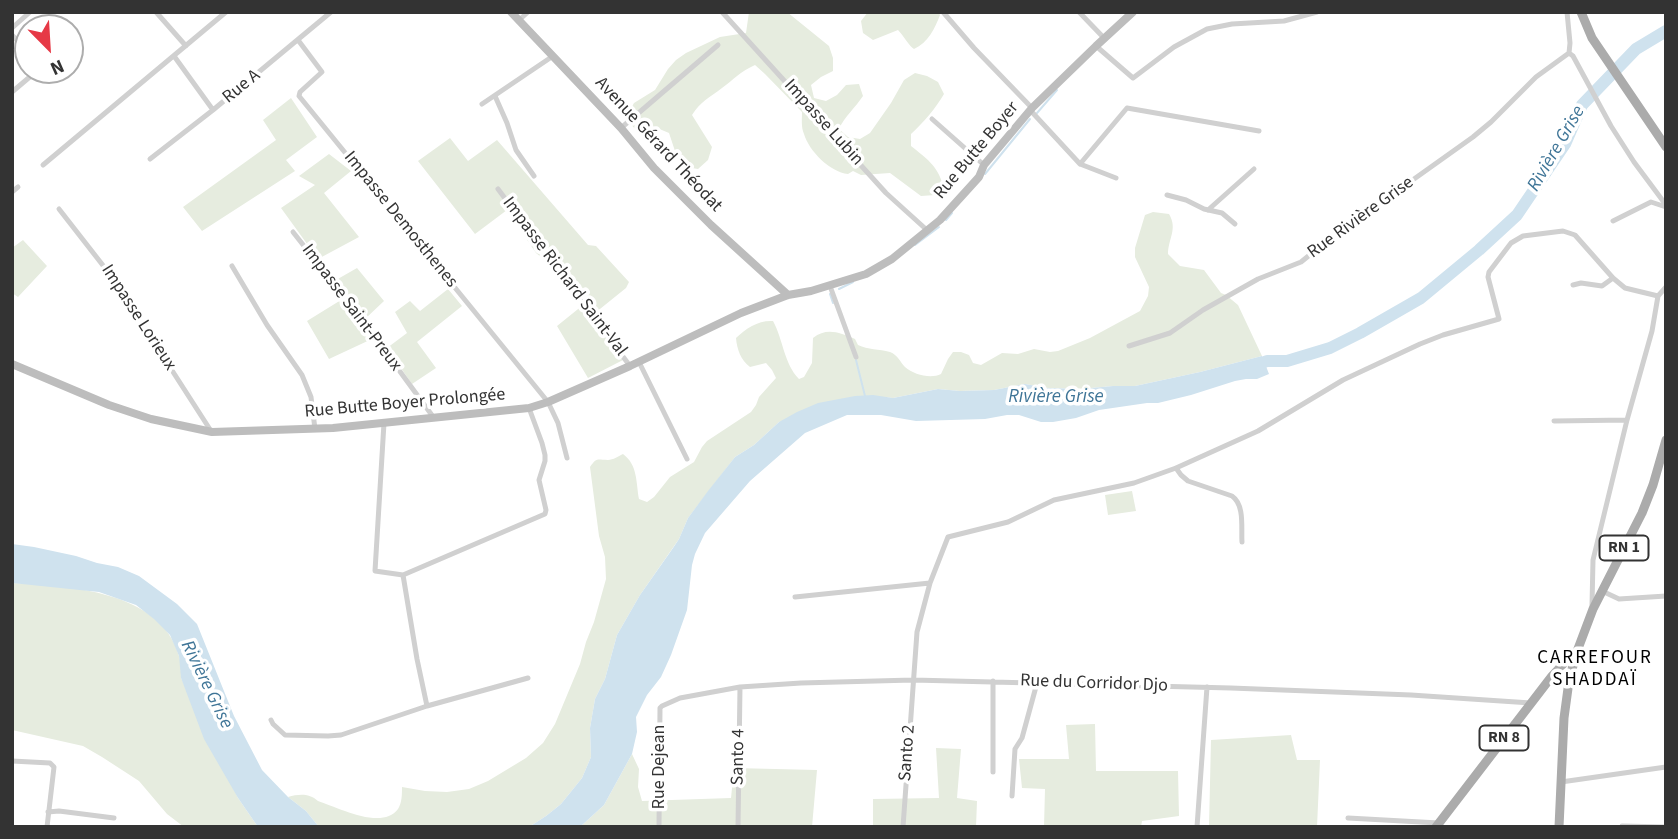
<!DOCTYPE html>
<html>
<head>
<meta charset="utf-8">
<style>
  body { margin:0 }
  #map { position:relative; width:1678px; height:839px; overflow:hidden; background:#fff; font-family:"Source Sans 3",sans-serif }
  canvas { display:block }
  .frame { position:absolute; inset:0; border:14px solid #333; pointer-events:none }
  .north { position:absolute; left:14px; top:14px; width:70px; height:70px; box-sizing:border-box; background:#fff; border:2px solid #adadad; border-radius:50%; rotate:156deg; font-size:19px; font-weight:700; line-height:28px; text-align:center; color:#333 }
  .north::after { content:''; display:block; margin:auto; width:24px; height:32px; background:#e63946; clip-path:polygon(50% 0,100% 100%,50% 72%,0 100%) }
</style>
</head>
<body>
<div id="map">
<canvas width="1678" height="839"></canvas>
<div class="frame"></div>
<div class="north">N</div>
</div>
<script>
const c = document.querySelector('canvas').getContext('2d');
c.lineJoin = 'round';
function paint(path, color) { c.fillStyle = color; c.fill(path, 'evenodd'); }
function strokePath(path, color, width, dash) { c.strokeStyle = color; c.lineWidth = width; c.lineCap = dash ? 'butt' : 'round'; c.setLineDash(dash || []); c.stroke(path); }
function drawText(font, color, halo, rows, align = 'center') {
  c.font = font + ' "Source Sans 3",sans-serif'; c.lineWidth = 7; c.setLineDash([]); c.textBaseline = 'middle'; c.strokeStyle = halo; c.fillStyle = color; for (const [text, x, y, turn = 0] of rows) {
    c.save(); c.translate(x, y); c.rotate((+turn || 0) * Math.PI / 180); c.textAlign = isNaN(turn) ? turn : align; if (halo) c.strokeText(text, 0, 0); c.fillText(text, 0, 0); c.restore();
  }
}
paint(new Path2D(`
  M749 12H787L829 46 833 58V71L821 77 811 85 814 98 826 101 837 95 846 85 859 84 863 96C855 108 845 116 839 129L848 137 860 139 870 133 891 103 904 80 915 73 927 76 938 82 944 94C936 108 923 123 911 134V146C927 159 937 165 943 185L935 195 921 196 890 173 861 175 853 171 848 174C830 172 809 151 804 134 801 127 802 120 802 112L765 74 755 65C741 71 733 80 722 88 709 98 701 101 692 115L712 147 708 160 698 169 686 167 677 157 669 133 657 128 645 133 633 127 628 114 634 103 655 90 668 69 676 60 686 53 720 37 746 33Z
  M868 12H938L940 15C935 28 928 43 914 49 910 47 903 35 898 30L873 40 863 33 861 21Z
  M291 98 317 137 286 160 295 171 202 231 183 207 276 140 263 120Z
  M450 138 468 161 497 140 588 245 596 246 629 282 626 288 595 313 607 329 623 360 588 378 557 326 588 301 567 274 561 278 547 262 536 253 507 210 475 234 418 161Z
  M329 154 351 171 324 193 359 237 318 259 281 208 315 185 299 176Z
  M1153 212 1169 214C1178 229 1168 239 1168 254L1180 266 1204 270 1221 293 1226 295 1238 305 1262 356 1200 372 1135 386H1113L1080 389 1048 388 1025 384 994 390 960 391 938 389 893 398 883 397 779 422 754 445 735 457 688 518 679 539 640 595 617 635 605 679 595 699 590 728 591 757 582 778 561 804 546 816 529 827H319L306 811 288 797C299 794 309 793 318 801 337 807 382 831 398 809 402 803 402 794 402 787L425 791 447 792 469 789 488 781 526 758 543 743 555 724 580 664 586 642 594 622 606 579 605 557 599 536 590 467C597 457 597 460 608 460 613 460 619 456 623 454 638 465 636 483 639 499L647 502 654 497 670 477 694 462 702 447 707 441 751 412 756 405 759 397 776 378 772 370 766 363 750 367C741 360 737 350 736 338 746 328 759 320 773 321 783 339 784 364 799 379L804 377 812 363 813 338C827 327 840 333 855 339L858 345C868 350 879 349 890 352 898 355 900 362 905 367 914 375 931 379 941 374L948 359 953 352H961L969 355 973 363 981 365 1002 353 1018 354 1034 349 1050 352 1058 351 1090 338 1140 311 1148 296 1149 287 1135 257V248L1145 215Z
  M23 240 47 266 18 297 12 293V248Z
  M357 268 384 301 365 319 336 280Z
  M448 289 462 306 417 342 436 368 412 384 387 348 407 333 395 312 410 301 420 311Z
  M341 300 374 338 329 359 307 321Z
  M1132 491 1136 511 1108 515 1105 495Z
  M12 583C67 586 161 590 179 656 181 663 181 671 181 678L238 798 258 827H184L167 814 139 781 102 757 83 746 12 730Z
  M1095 724 1096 771H1178L1179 816 1142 821 1141 827H1044L1045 789 1022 788 1019 759H1069L1066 725Z
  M1291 735 1297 760H1320L1317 827H1209L1211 740Z
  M936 748 961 749 957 798 977 801 976 827H873V799L939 798Z
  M632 754 639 769 638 787 642 801 731 798 734 768 817 770 812 827H580L604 805Z`), '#e6ecdf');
paint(new Path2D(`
  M1262 356 1269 374 1257 379H1246L1235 381 1191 395 1158 403H1147L1099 410 1076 418 1053 422H1041L1019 415H1007L985 419 916 421 881 415H847L805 433 750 481 705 533 695 554 692 565 687 610 671 655 661 677 647 695 636 717 637 732 632 754 604 805 580 827H529L546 816 561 804 582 778 591 757 590 728 595 699 605 679 617 635 640 595 673 548 679 539 688 518 708 491 735 457 754 445 779 422 797 412 818 403 855 396 873 395 893 398 938 389 960 391 994 390 1025 384 1048 388 1080 389 1113 386H1135L1200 372Z
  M12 544 34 547 76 556 97 563 118 567 139 576 177 604 197 624 234 716 262 770 288 797 306 811 319 827H258L238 798 204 739 181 678 179 656 170 635 154 619 136 605 99 592 12 583Z`), '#cfe2ee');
strokePath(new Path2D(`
  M1037 113 1057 90
  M985 174 1030 119
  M946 220 952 213
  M915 245 939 227
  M839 289 853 282
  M830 294 833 303
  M856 360 865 396`), '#cfe2ee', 2);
strokePath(new Path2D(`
  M1249 368 1267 361H1287L1330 348 1360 333 1421 298 1479 250 1517 215 1565 144 1582 105 1636 49 1666 31`), '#cfe2ee', 12);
strokePath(new Path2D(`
  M156 12 186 46
  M722 12 886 193 928 231
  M943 12 974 48 1032 108
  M1079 12 1104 38
  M1567 12 1570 43 1569 53 1573 56 1611 126 1634 162 1666 205
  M518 21 528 12
  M12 28 30 12
  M12 35 28 52
  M298 40 322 72 300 92 299 96 548 402 558 423 567 458
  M70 43 76 38
  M1096 46 1133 78 1174 47 1207 29 1232 24 1284 21 1317 12
  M174 56 213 110
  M12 92 38 70
  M495 96 507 123 516 150 534 176
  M482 104 553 56
  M1031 111 1080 164 1127 108 1259 131
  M932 119 984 165
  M621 128 718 45
  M150 159 213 110 331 12
  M1080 164 1116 178
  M43 165 226 12
  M498 189 630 366
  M12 192 18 187
  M1167 195 1186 200 1204 209 1222 213 1235 224
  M59 209 112 277 211 431
  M1208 210 1254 169
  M1613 221 1651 202 1666 207
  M293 232 363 321 434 418
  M232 266 267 325 302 375 311 397 315 429
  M1573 285 1581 283 1602 286 1613 278
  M830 286 856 357
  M1129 346 1170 333 1203 310 1258 279 1301 262 1327 241 1473 137 1491 122 1536 77 1569 53
  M639 362 687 459
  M1554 421 1627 420
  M384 423 375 571 403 575 545 514 546 510 539 480 545 461V455L542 443 529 408
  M1176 468 1181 475 1188 481 1232 496C1245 505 1241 528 1242 542
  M403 575 417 659 427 706
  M1602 591 1619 599 1666 596
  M795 597 930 583
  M1592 605 1593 560 1627 420 1652 331 1658 296 1666 287
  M271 720 273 724 285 735 328 736 341 735 427 706 528 678
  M12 761 50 763 54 767 47 827
  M993 772V681
  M1561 782 1666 767
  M1012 796 1015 749 1022 738 1037 683
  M48 812 59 811 114 818
  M1348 818 1439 823
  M1622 826 1666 827
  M659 827 660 708 662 706 680 698 740 687 801 683 913 680 1231 688 1411 695 1531 703
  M738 827 740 687
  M903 827 917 632 930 583 948 537 1008 522 1054 500 1134 483 1176 468 1258 431 1343 380 1420 344 1443 335 1499 319 1488 277 1489 272 1511 243 1523 236 1563 231 1575 235 1613 278 1625 288 1658 296
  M1197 827 1207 687`), '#d0d0d0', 5);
strokePath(new Path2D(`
  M511 12 621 128 654 168 711 225 788 295
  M12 364 109 405 151 419 212 432 333 428 529 408 548 402 630 366 741 313 788 295 811 291 866 274 892 259 940 220 979 177 984 165 1032 108 1096 46 1133 12`), '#bdbdbd', 8);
strokePath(new Path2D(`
  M1581 12 1592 38 1666 147
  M1436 827 1552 676 1567 660 1576 654
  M1559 827 1564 718 1569 681 1576 654 1593 609 1642 513 1653 485 1666 440`), '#ababab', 9);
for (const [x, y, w] of [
  [1624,548,49],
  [1504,738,49]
]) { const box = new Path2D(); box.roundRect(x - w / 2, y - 12.5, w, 25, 5); c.fillStyle = '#fff'; c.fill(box); strokePath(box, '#333', 2); }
drawText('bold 16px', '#333', null, [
  ["RN 1",1624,548],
  ["RN 8",1504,738]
]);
drawText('18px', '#333', '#fff', [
  ["Rue A",242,87,-39],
  ["Impasse Lubin",823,123,48],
  ["Avenue Gérard Théodat",658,145,47],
  ["Rue Butte Boyer",977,151,-50],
  ["Rue Rivière Grise",1361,218,-36],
  ["Impasse Demosthenes",400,220,51],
  ["Impasse Richard Saint-Val",564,277,53],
  ["Impasse Saint-Preux",351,308,53],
  ["Impasse Lorieux",138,318,57],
  ["Rue Butte Boyer Prolongée",405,404,-5],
  ["Rue du Corridor Djo",1094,684,2],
  ["Santo 2",908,753,-86],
  ["Santo 4",739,757,-89],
  ["Rue Dejean",660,767,-90]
]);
drawText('italic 19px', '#3f7597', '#fff', [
  ["Rivière Grise",1557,149,-60],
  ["Rivière Grise",1056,398],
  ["Rivière Grise",206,685,64]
]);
c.letterSpacing = '2px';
drawText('19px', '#000', '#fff', [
  ["CARREFOUR",1595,659],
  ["SHADDAÏ",1595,681]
]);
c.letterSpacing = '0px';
</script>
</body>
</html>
